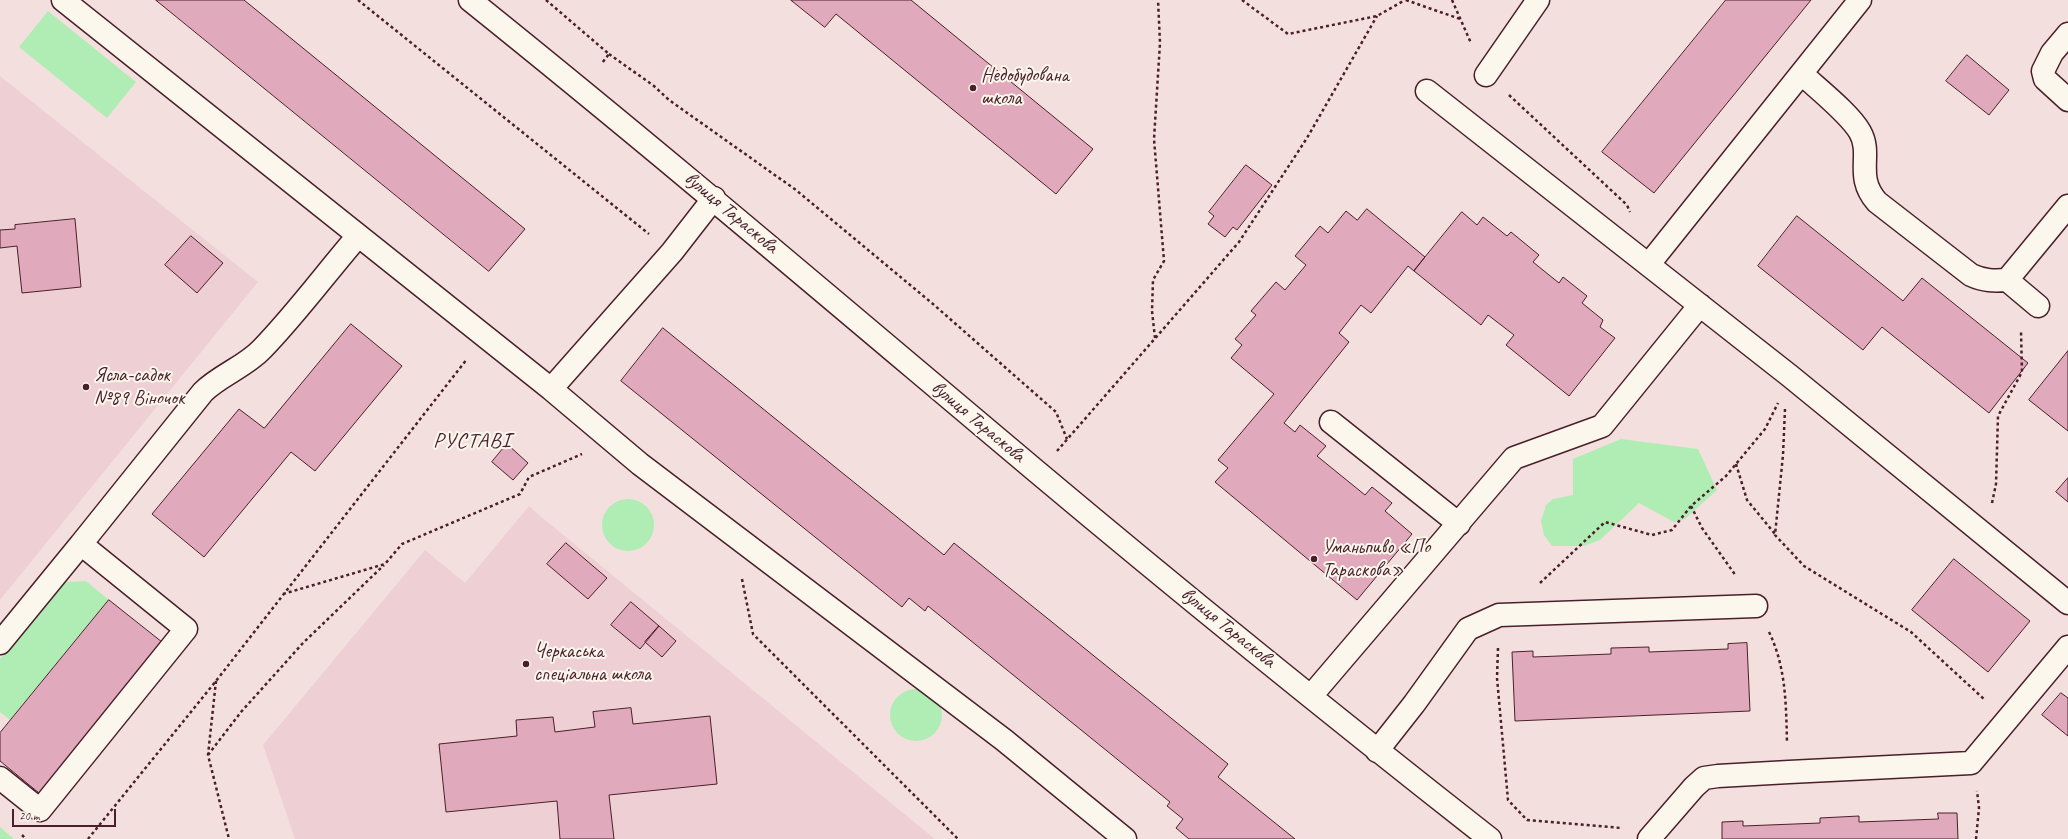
<!DOCTYPE html>
<html>
<head>
<meta charset="utf-8">
<style>
  body { margin:0 }
  #map { position:relative; width:2068px; height:839px; overflow:hidden; background:#f3e0de; font-family:Caveat,sans-serif }
  canvas { display:block }
  .scale { position:absolute; left:12px; top:809px; width:104px; height:18px; box-sizing:border-box; border:2px solid #4a1f2b; border-top:0; padding-left:5px; font-size:12px; line-height:14px; white-space:nowrap; color:#4a1f2b; -webkit-text-stroke:3px #fbf7ec; paint-order:stroke }
</style>
</head>
<body>
<div id="map">
<canvas width="2068" height="839"></canvas>
<div class="scale">20 m</div>
</div>
<script>
const c = document.querySelector('canvas').getContext('2d');
c.lineJoin = 'round';
function paint(path, color) { c.fillStyle = color; c.fill(path, 'evenodd'); }
function strokePath(path, color, width, dash) { c.strokeStyle = color; c.lineWidth = width; c.lineCap = dash ? 'butt' : 'round'; c.setLineDash(dash || []); c.stroke(path); }
function drawText(font, color, halo, rows, align = 'center') {
  c.font = font + ' Caveat,sans-serif'; c.lineWidth = 4; c.setLineDash([]); c.textBaseline = 'middle'; c.strokeStyle = halo; c.fillStyle = color; for (const [text, x, y, turn = 0] of rows) {
    c.save(); c.translate(x, y); c.rotate((+turn || 0) * Math.PI / 180); c.textAlign = isNaN(turn) ? turn : align; if (halo) c.strokeText(text, 0, 0); c.fillText(text, 0, 0); c.restore();
  }
}
paint(new Path2D(`
  M0 76 258 282 0 600Z
  M529 506 539 515 935 839H295L263 745 425 550 465 583Z`), '#eed0d4');
paint(new Path2D(`
  M48 11 136 82 107 118 19 47Z
  M1621 439 1698 449 1717 490 1685 519 1674 522 1639 503 1600 540 1584 546H1552L1544 535 1541 521 1546 505 1553 499 1573 495V459Z
  M602 525a26 26 0 1 1 52 0a26 26 0 1 1-52 0Z
  M86 581 109 600 10 720 0 712V659L63 582Z
  M890 715a26 26 0 1 1 52 0a26 26 0 1 1-52 0Z
  M0 827 14 839H0Z`), '#afedb4');
const building = new Path2D(`
  M156 0H244L525 229 489 271Z
  M791 0H911L1093 149 1056 194 836 14 825 27Z
  M1726 0H1811L1654 193 1602 152Z
  M1967 55 2009 90 1989 115 1946 81Z
  M1246 165 1272 185 1237 230 1233 227 1225 237 1208 224 1214 216 1209 212Z
  M1367 209 1425 257 1414 271 1408 266 1371 313 1361 305 1339 333 1349 342 1284 423 1295 432 1300 425 1326 446 1317 456 1365 495 1372 487 1392 503 1385 511 1412 534 1357 600 1215 482 1228 468 1218 460 1274 394 1231 358 1242 345 1235 339 1256 315 1251 311 1276 282 1285 290 1306 265 1295 256 1320 226 1328 233 1346 211 1357 220Z
  M1462 212 1477 225 1483 217 1507 236 1511 232 1539 255 1533 262 1559 283 1563 277 1587 296 1582 303 1603 320 1600 327 1615 338 1569 396 1506 345 1514 335 1488 315 1481 325 1414 271Z
  M1797 216 1903 301 1922 278 2028 363 1989 413 1882 327 1863 350 1758 266Z
  M75 219 81 287 22 293 17 246 0 248V230L15 229V225Z
  M191 236 223 263 197 293 165 265Z
  M351 324 402 366 315 471 291 452 204 557 152 514 239 409 264 428Z
  M663 328 944 555 954 543 1228 764 1218 777 1295 839H1189L1176 828 1183 819 1167 806 1170 802 928 606 925 611 909 598 902 607 621 381Z
  M2068 351V431L2029 400Z
  M507 444 528 463 513 480 492 462Z
  M2068 478V502L2056 492Z
  M566 543 607 578 588 599 547 564Z
  M1954 559 2030 621 1988 672 1912 610Z
  M109 600 162 642 39 793 0 761V733Z
  M631 602 659 626 640 649 611 625Z
  M659 626 676 641 662 657 645 642Z
  M1747 643 1750 711 1515 721 1512 652 1533 651V657L1611 654V648L1649 647V652L1728 649V644Z
  M2061 693 2068 698V736L2042 715Z
  M631 708 633 724 710 716 717 784 609 795 614 839H560L557 801 446 812 439 744 517 736 516 720 553 717 555 732 595 727 593 712Z
  M1938 813H1957L1958 839H1722V822L1743 821V826L1820 823V818L1859 816V822L1938 819Z`);
paint(building, '#e1a9bc');
strokePath(building, '#4a1f2b', 1);
const minor = new Path2D(`
  M63 0 551 389 640 464 1004 740 1125 839
  M470 0C662 154 848 313 1036 471 1185 596 1337 719 1490 839
  M2068 34 2052 53 2043 71 2045 79 2068 100
  M1802 74C1818 89 1850 114 1860 132 1873 155 1854 176 1877 202L1971 275C1984 281 1994 281 2007 280
  M1486 75 1538 0
  M1427 91 1790 376 2068 603
  M1649 264 1860 0
  M2038 306 2007 280 2068 206
  M551 389 672 252 714 198
  M1331 422 1459 524
  M0 643 81 544
  M1311 696 1514 458 1602 426 1700 305
  M1377 751 1414 704 1468 629 1499 615 1756 606
  M0 778 40 810 186 629 81 544 203 392C220 375 245 367 262 349 296 314 326 273 358 236
  M1649 839 1694 787 1704 778 1718 776 1789 772 1971 763 2068 647`);
strokePath(minor, '#4a1f2b', 25);
strokePath(new Path2D(`
  M358 0 649 234
  M546 0 609 54 602 63
  M1242 0 1288 34 1377 16 1405 0
  M1406 0 1460 19
  M1452 0 1471 43
  M609 54 654 86 669 100 796 190 933 304 1056 412 1067 439
  M1509 95 1627 205 1630 212
  M1155 338 1152 311 1153 280 1164 261 1154 139 1160 43 1158 0
  M1785 409 1783 455 1775 535 1804 566 1911 632 1985 700
  M1057 451 1239 242 1307 138 1377 16
  M1736 464 1747 500 1775 534
  M1992 503 1996 484 1998 416 2022 372 2021 331
  M1691 506 1702 528 1736 576
  M742 579 753 634 958 839
  M1540 583 1605 522 1652 535 1672 530 1691 506 1726 476 1736 464 1765 429 1778 403
  M283 594 385 564 402 544 520 494 529 477 582 454
  M1769 632C1786 667 1786 704 1787 742
  M1498 648 1497 678 1508 800 1527 820 1621 828
  M216 681 208 755 229 839
  M208 755 241 712 303 643 384 565
  M22 835 26 839
  M88 839 216 681 467 359
  M1976 839 1979 808 1977 791`), '#4a1f2b', 2.5, [3, 3]);
strokePath(minor, '#fbf7ec', 22);
for (const [x, y, r, color] of [
  [973,88,4,"#4a1f2b"],
  [86,387,4,"#4a1f2b"],
  [1314,559,4,"#4a1f2b"],
  [526,664,4,"#4a1f2b"]
]) { const dot = new Path2D(); dot.arc(x, y, r, 0, 2 * Math.PI); c.fillStyle = color; c.fill(dot); strokePath(dot, '#fbf7ec', 1.5); }
drawText('20px', '#4a1f2b', '#fbf7ec', [
  ["Недобудована",981,76],
  ["школа",981,99],
  ["Ясла-садок",94,376],
  ["№89 Віночок",94,399],
  ["Уманьпиво «По",1322,548],
  ["Тараскова»",1322,571],
  ["Черкаська",534,652],
  ["спеціальна школа",534,675]
], 'left');
drawText('20px', '#4a1f2b', '#fbf7ec', [
  ["вулиця Тараскова",731,213,40],
  ["вулиця Тараскова",978,422,40],
  ["вулиця Тараскова",1228,628,39]
]);
c.letterSpacing = '1px';
drawText('22px', '#4a1f2b', '#fbf7ec', [
  ["РУСТАВІ",472,441]
]);
c.letterSpacing = '0px';
</script>
</body>
</html>
